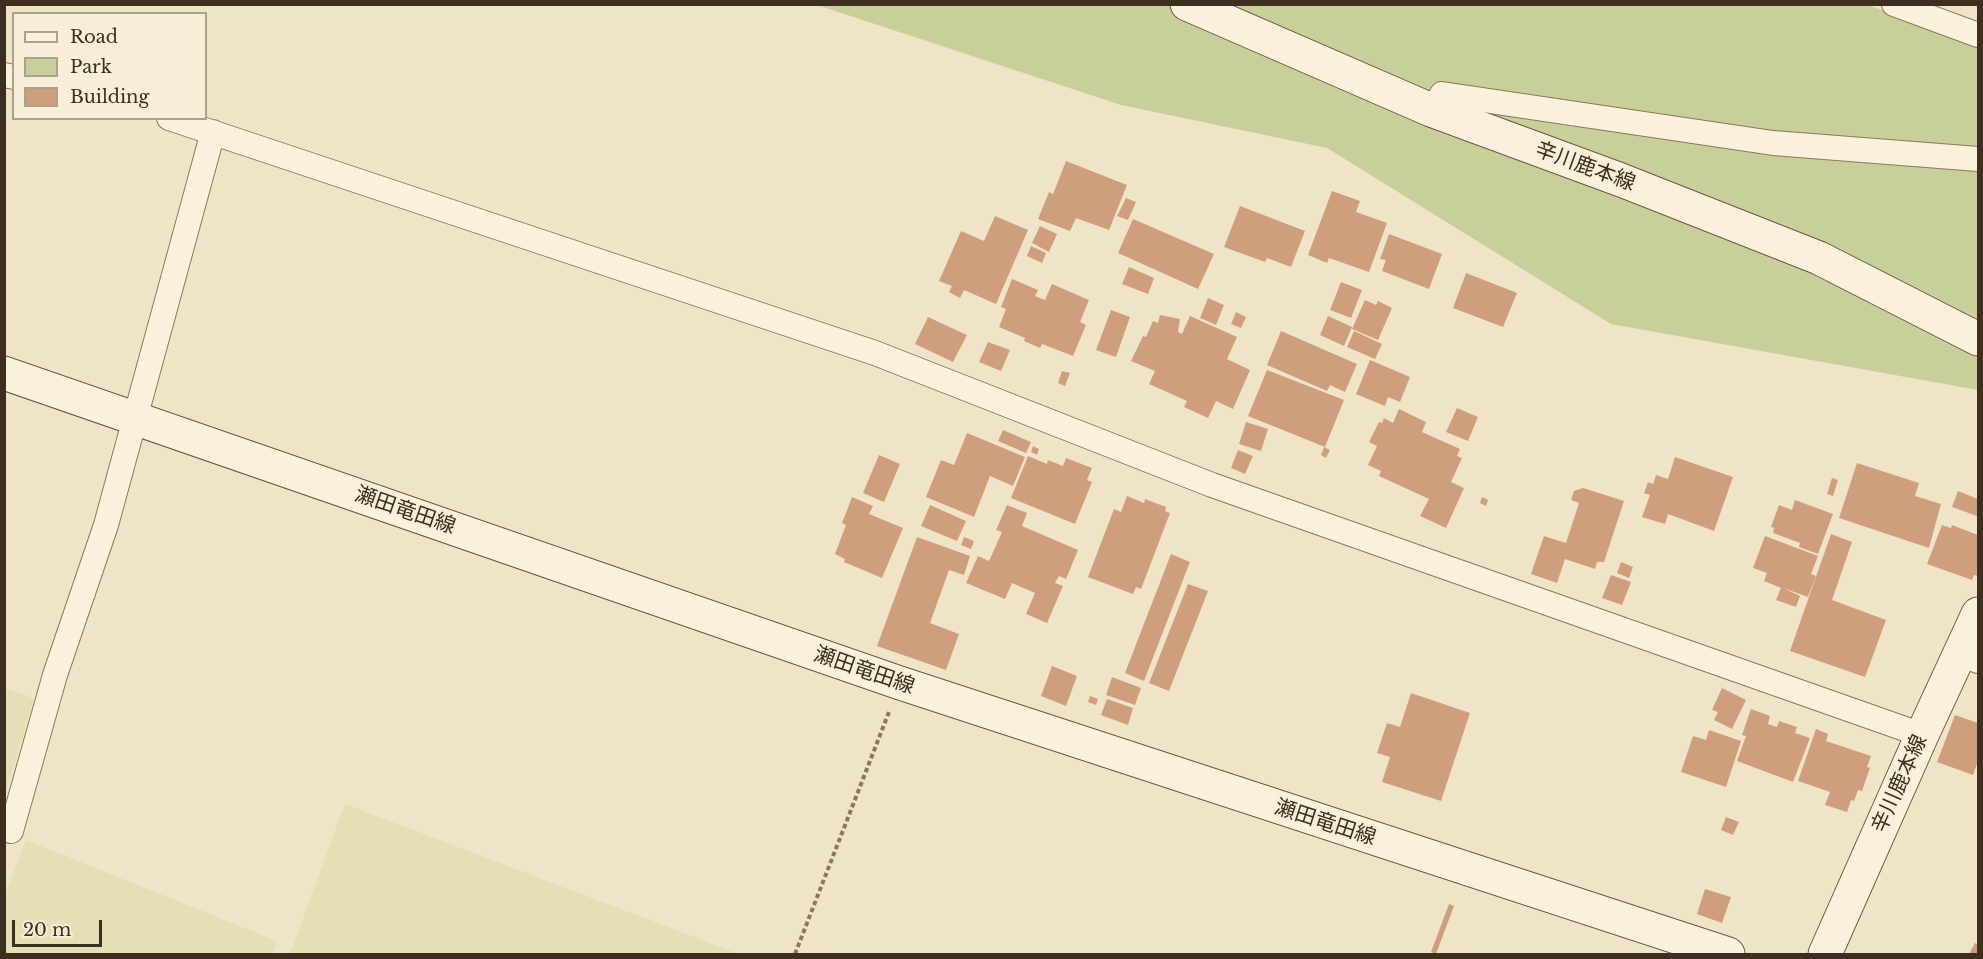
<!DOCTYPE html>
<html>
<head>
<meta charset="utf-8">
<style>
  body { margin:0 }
  #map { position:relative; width:1983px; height:959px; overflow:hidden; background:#f0e4c8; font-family:"Libre Baskerville",serif }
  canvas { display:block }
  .frame { position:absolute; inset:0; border:6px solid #3d2e20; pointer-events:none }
  .legend { position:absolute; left:12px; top:12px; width:195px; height:108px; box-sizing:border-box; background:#f7eed8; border:2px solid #ada18e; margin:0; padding:8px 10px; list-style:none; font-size:18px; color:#3d2e20 }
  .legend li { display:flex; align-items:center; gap:12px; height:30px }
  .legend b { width:30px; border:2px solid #ada18e }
  .scale { position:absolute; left:12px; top:920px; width:90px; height:27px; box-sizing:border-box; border:3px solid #3d2e20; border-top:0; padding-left:8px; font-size:18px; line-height:21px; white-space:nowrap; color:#3d2e20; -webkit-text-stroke:4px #f7eed8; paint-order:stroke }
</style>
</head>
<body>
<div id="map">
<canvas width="1983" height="959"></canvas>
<div class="frame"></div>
<ul class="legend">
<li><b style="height:8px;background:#faf1dc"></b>Road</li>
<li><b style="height:16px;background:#c9cf9b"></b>Park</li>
<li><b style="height:16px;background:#cf9f7d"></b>Building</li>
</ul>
<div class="scale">20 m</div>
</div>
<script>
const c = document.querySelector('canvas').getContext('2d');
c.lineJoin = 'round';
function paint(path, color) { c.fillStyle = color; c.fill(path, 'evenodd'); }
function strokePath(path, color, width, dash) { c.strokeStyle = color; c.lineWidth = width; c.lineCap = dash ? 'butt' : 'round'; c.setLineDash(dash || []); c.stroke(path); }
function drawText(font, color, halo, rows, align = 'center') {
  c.font = font + ' "Libre Baskerville","Noto Sans JP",serif'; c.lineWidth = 4.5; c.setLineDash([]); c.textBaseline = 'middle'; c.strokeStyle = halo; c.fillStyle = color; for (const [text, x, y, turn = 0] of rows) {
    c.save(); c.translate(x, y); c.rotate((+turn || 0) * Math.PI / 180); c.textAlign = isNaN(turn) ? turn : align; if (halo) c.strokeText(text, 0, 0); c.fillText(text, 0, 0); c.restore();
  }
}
paint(new Path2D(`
  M5 688 34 699 5 794Z
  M345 804 739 954H290Z
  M26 840 277 941 272 954H5V896Z`), '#e6deb5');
paint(new Path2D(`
  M817 5H1868L1978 45V390L1611 324 1327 148 1121 105Z`), '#c9cf9b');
paint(new Path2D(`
  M1066 161 1127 185 1109 230 1076 218 1070 231 1038 219 1049 192 1053 194Z
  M1332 191 1360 201 1356 212 1387 223 1369 272 1329 258 1327 263 1308 255Z
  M1126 198 1136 202 1128 220 1117 216Z
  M1240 206 1305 231 1291 267 1267 258 1265 262 1224 247Z
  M995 216 1028 230 996 304 964 290 960 298 949 292 952 286 939 281 961 231 984 241Z
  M1133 219 1214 254 1198 289 1118 253Z
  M1040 226 1057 234 1049 252 1032 243Z
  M1389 234 1442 254 1429 289 1382 271 1386 260 1380 259Z
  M1031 246 1046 253 1042 263 1027 256Z
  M1129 267 1154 278 1148 294 1122 284Z
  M1466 273 1517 293 1503 327 1453 308Z
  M1012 279 1038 290 1035 296 1045 300 1052 284 1089 300 1080 322 1086 325 1073 356 1042 344 1040 348 1024 341 1025 338 999 327 1006 309 1001 307Z
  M1341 282 1362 290 1351 318 1330 310Z
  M1208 298 1224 305 1216 325 1200 318Z
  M1365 300 1376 305 1378 301 1392 308 1378 340 1352 329Z
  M1111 310 1130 317 1116 357 1096 350Z
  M1236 312 1246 317 1241 328 1231 324Z
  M1160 315 1180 319 1178 332 1182 334 1190 316 1237 337 1227 359 1250 370 1233 409 1216 401 1208 418 1184 407 1187 401 1149 384 1155 371 1131 361 1143 336 1146 337 1153 321 1158 323Z
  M1328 316 1352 327 1344 346 1320 335Z
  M928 317 967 335 953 362 915 344Z
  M1281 331 1357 364 1345 392 1330 385 1327 391 1267 365Z
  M1354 331 1382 344 1375 359 1347 347Z
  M988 342 1010 350 1001 371 979 362Z
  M1370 360 1410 377 1400 402 1388 397 1385 406 1356 394Z
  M1267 370 1344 400 1325 447 1248 416Z
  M1062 371 1070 373 1065 386 1058 383Z
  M1457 408 1478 417 1468 441 1446 432Z
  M1399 409 1426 422 1422 432 1460 449 1457 456 1462 458 1451 482 1464 488 1446 528 1420 516 1429 499 1379 476 1381 471 1368 465 1377 446 1369 442 1379 422 1382 423 1384 418 1393 423Z
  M1246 422 1268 429 1261 451 1239 444Z
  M1003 430 1031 442 1026 453 998 441Z
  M967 433 1025 457 1013 486 990 476 974 517 926 497 941 460 954 465Z
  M1033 446 1039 449 1037 455 1031 452Z
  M1324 447 1330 450 1326 458 1321 455Z
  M1238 450 1253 456 1245 474 1231 468Z
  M879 455 900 464 884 502 863 493Z
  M1028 456 1047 464 1048 460 1063 466 1066 458 1092 468 1087 480 1092 482 1075 524 1011 498Z
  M1675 457 1733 477 1714 531 1668 514 1665 524 1642 517 1650 495 1644 493 1648 482 1653 484 1656 475 1668 479Z
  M1857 463 1919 483 1915 496 1941 504 1929 548 1839 518Z
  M1832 478 1838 480 1833 496 1827 494Z
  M1583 488 1624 501 1604 562H1597L1595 569 1565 559 1557 583 1531 574 1544 536 1566 543 1579 503 1571 500 1574 491Z
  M1958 491 1978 499 1977 516 1952 507Z
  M1127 496 1144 503 1145 499 1166 507 1165 511 1170 513 1141 589 1136 587 1133 594 1088 577 1114 509 1121 512Z
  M852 497 873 506 869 514 903 528 882 578 844 562 845 559 835 554 846 525 842 523Z
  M1482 497 1488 500 1486 506 1480 503Z
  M1795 500 1833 514 1818 554 1799 547 1800 543 1773 533 1774 528 1771 527 1779 505 1792 510Z
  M930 505 966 521 957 541 921 526Z
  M1007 505 1027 513 1022 526 1078 550 1066 579 1059 576 1055 583 1063 586 1047 623 1026 614 1035 593 1012 583 1005 599 966 583 978 556 989 561 1002 532 996 530Z
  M1942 525 1951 528 1952 525 1978 535V576L1974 575 1972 580 1927 564Z
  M1831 534 1852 542 1832 600 1886 620 1865 677 1790 651Z
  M1765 536 1818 556 1811 574 1816 576 1808 597 1783 588 1800 596 1796 607 1776 600 1781 588 1764 581 1767 573 1753 568Z
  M917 537 970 556 964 575 949 570 930 623 959 634 946 670 877 646Z
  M964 537 974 541 971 549 961 545Z
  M1171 554 1190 562 1144 681 1125 673Z
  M1621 562 1633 567 1629 578 1617 573Z
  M1611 575 1631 582 1622 605 1602 598Z
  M1188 584 1208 591 1169 691 1149 683Z
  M1052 666 1077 676 1066 706 1041 696Z
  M1112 677 1141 688 1135 705 1106 695Z
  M1722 688 1746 700 1732 729 1714 720 1718 712 1712 710Z
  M1411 693 1470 713 1441 801 1382 782 1390 757 1377 753 1387 723 1400 727Z
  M1090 696 1098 699 1096 705 1088 702Z
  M1107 699 1133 708 1128 725 1101 715Z
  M1751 709 1770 716 1768 724 1777 727 1779 721 1797 727 1795 733 1810 738 1793 782 1737 761 1746 736 1742 735Z
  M1955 715 1978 723V761L1973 775 1937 762Z
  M1816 729 1828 734 1826 741 1871 756 1867 767 1870 768 1862 791 1858 790 1854 801 1851 800 1847 812 1825 805 1830 792 1798 781Z
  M1709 730 1741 741 1726 787 1681 772 1693 736 1706 740Z
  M1726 817 1739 822 1733 835 1721 830Z
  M1705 889 1731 897 1722 923 1697 914Z
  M1449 904 1454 906 1436 954 1431 952Z
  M1975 943 1978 945V954H1969Z`), '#cf9f7d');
const minor = new Path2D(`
  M1894 4 1978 35
  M4 75 14 77
  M1431 110 1442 94 1773 143 1978 159
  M169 118 875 353 1212 485 1922 735
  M1959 654 1978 661
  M11 831 55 675 106 525 213 132`);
const secondary = new Path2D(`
  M1187 4 1431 110 1621 180 1819 258 1978 339
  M4 373 900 683 1728 954
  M1825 954 1922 735 1978 614`);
strokePath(minor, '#8d765c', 26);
strokePath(secondary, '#6f573f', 35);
strokePath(new Path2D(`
  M795 954 889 712`), '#8d765c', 4, [4.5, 3]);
strokePath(minor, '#faf1dc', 24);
strokePath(secondary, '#faf1dc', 33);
drawText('21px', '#3d2e20', '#f7eed8', [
  ["辛川鹿本線",1585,167,20],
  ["瀬田竜田線",405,511,19],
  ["瀬田竜田線",864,671,19],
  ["辛川鹿本線",1900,784,-66],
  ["瀬田竜田線",1325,823,18]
]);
</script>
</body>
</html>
